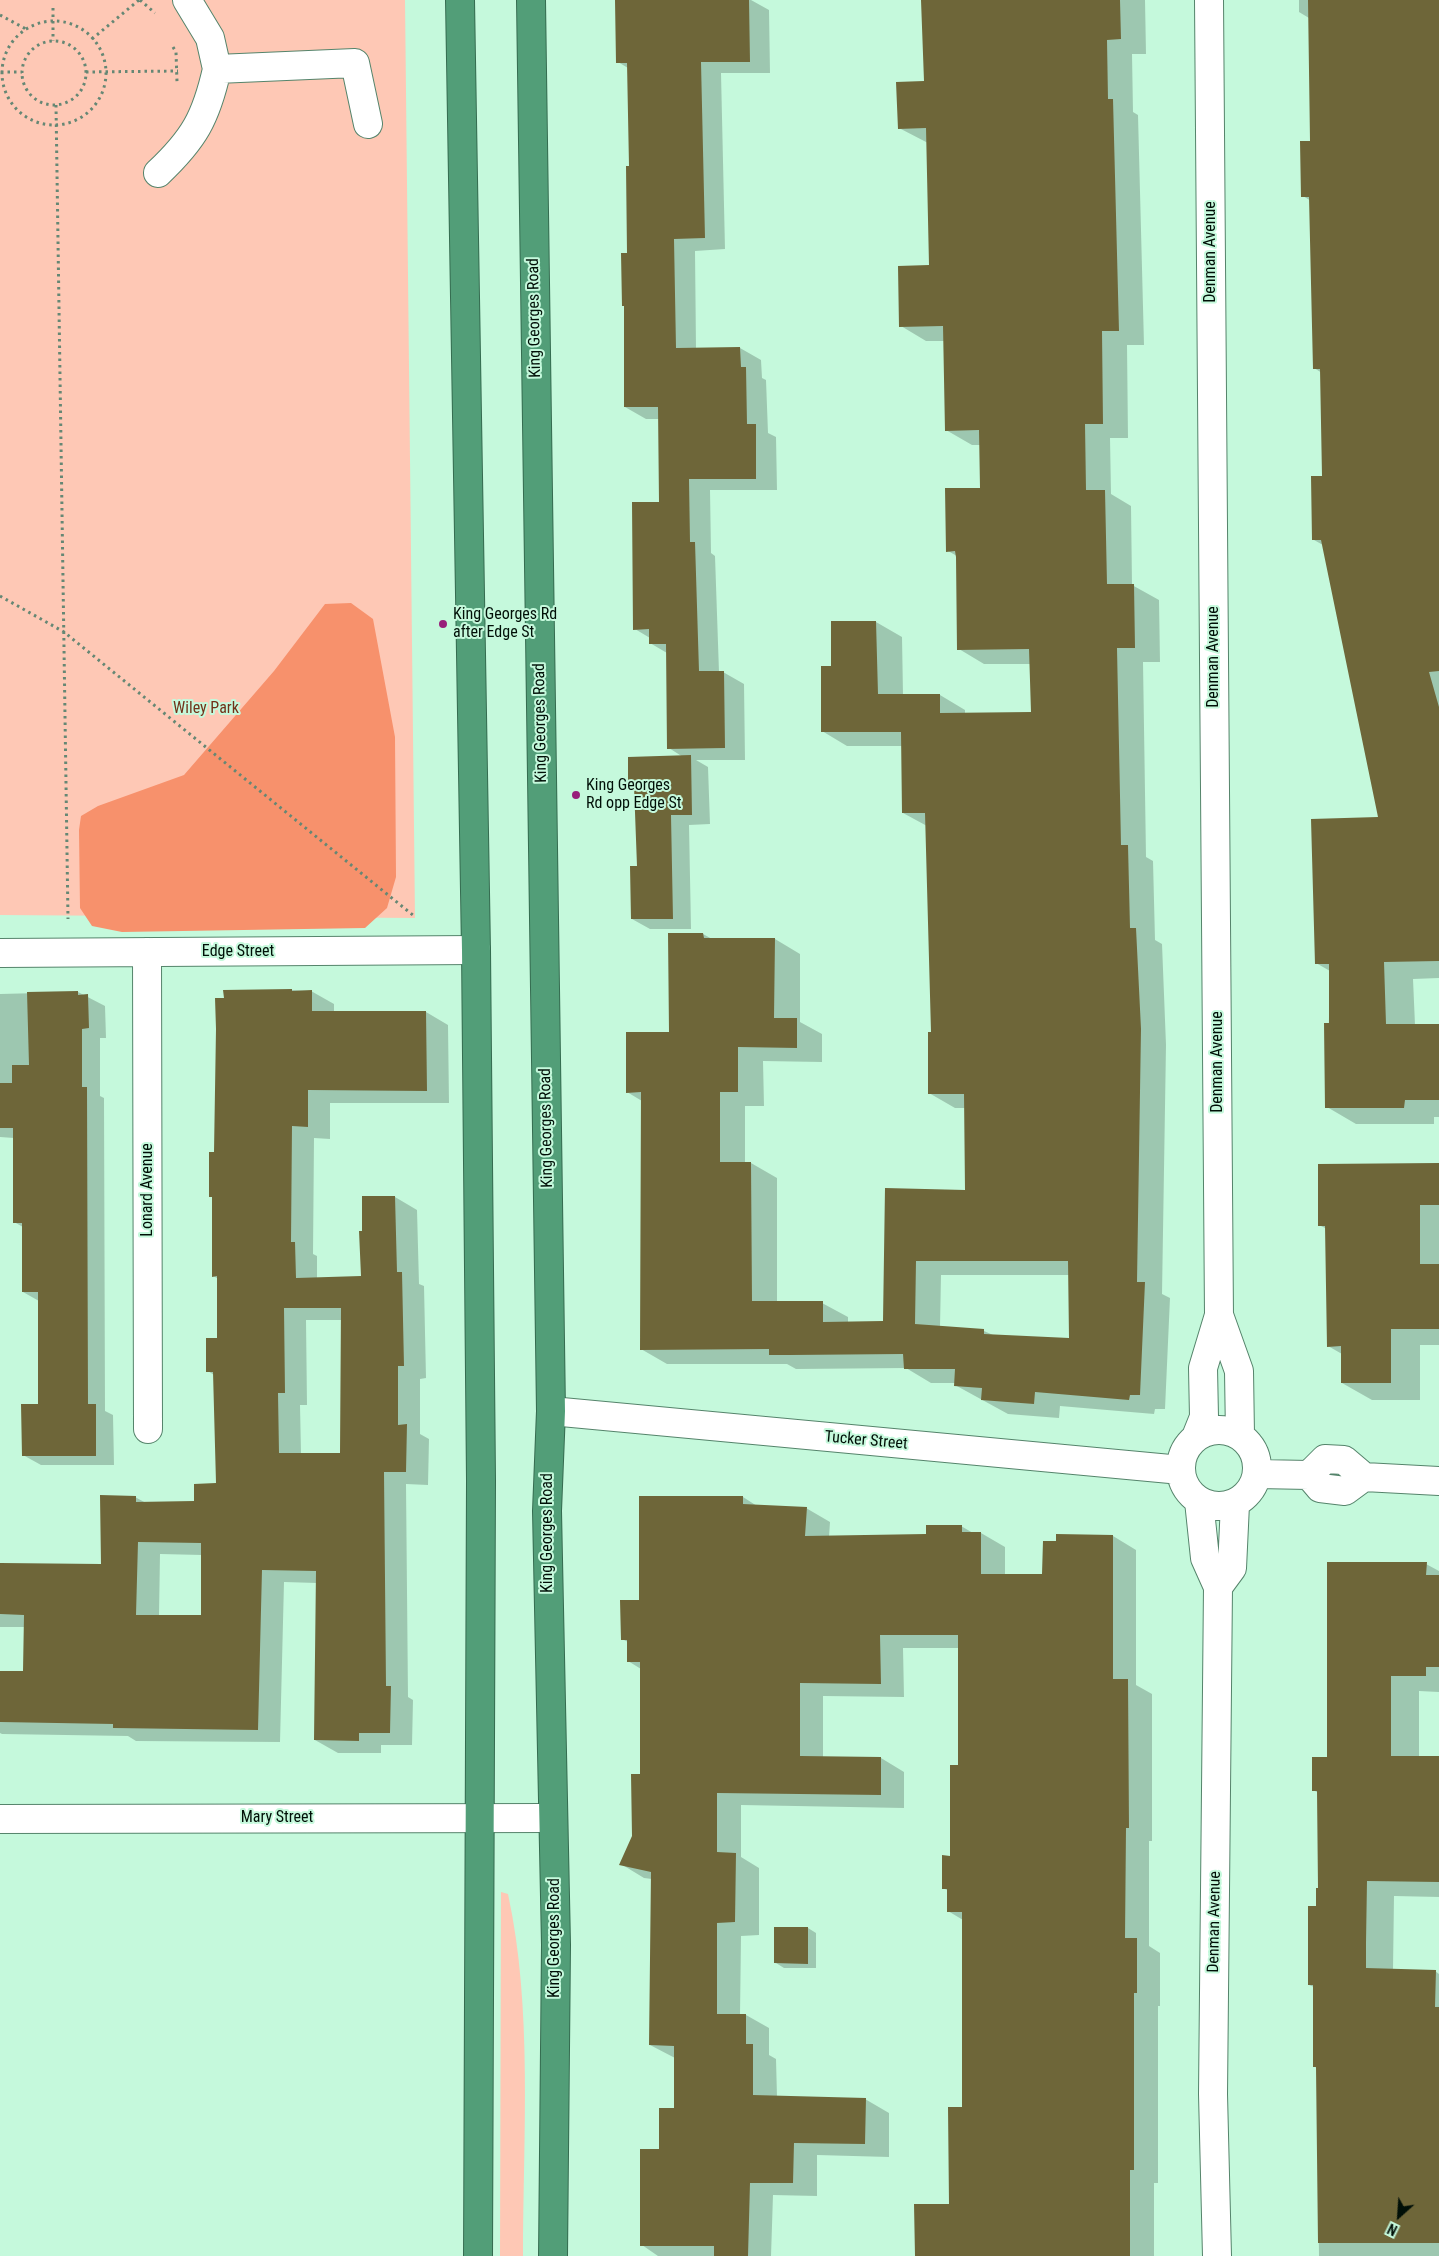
<!DOCTYPE html>
<html>
<head>
<meta charset="utf-8">
<style>
  body { margin:0 }
  #map { position:relative; width:1439px; height:2256px; overflow:hidden; background:#c5f9dc; font-family:"Roboto Condensed",sans-serif }
  canvas { display:block }
  .north { position:absolute; left:1374px; top:2191px; width:50px; height:50px; -webkit-text-stroke:4px #c5f9dc; paint-order:stroke; rotate:206deg; font-size:14px; font-weight:700; line-height:20px; text-align:center; color:#000f07 }
  .north::after { content:''; display:block; margin:auto; width:18px; height:22px; background:#000f07; clip-path:polygon(50% 0,100% 100%,50% 72%,0 100%) }
</style>
</head>
<body>
<div id="map">
<canvas width="1439" height="2256"></canvas>
<div class="north">N</div>
</div>
<script>
const c = document.querySelector('canvas').getContext('2d');
c.lineJoin = 'round';
function paint(path, color) { c.fillStyle = color; c.fill(path, 'evenodd'); }
function strokePath(path, color, width, dash) { c.strokeStyle = color; c.lineWidth = width; c.lineCap = dash ? 'butt' : 'round'; c.setLineDash(dash || []); c.stroke(path); }
function drawText(font, color, halo, rows, align = 'center') {
  c.font = font + ' "Roboto Condensed",sans-serif'; c.lineWidth = 4; c.setLineDash([]); c.textBaseline = 'middle'; c.strokeStyle = halo; c.fillStyle = color; for (const [text, x, y, turn = 0] of rows) {
    c.save(); c.translate(x, y); c.rotate((+turn || 0) * Math.PI / 180); c.textAlign = isNaN(turn) ? turn : align; if (halo) c.strokeText(text, 0, 0); c.fillText(text, 0, 0); c.restore();
  }
}
paint(new Path2D(`
  M0 0H405L415 918 0 915Z
  M501 1892 508 1894C533 2009 523 2138 523 2256H500Z`), '#fec8b5');
paint(new Path2D(`
  M351 603 373 619 395 737 396 877 387 908 365 928 122 932 92 926 80 908 79 830 81 816 98 806 184 775 274 671 325 604Z`), '#f7916c');
paint(new Path2D(`
  M616 0H751L769 10 770 73H721L725 249 695 251 696 349 740 348 761 360 762 378 766 380 768 433 776 437 777 490H710L711 553 715 556 719 672H723L744 684 745 760H696L708 767 710 824 689 825 691 929H650L632 919 638 867 636 789 629 785 683 757 669 748 667 653 650 643V638L635 629 660 503 659 419H646L625 407 630 167 628 68 618 62Z
  M923 0H1145L1146 54H1132L1133 112 1138 115 1144 345H1127L1128 438H1110L1111 494 1131 506 1132 585 1159 600 1160 662H1143L1146 857 1153 861 1155 940 1162 944 1166 1045 1162 1294 1170 1298 1165 1409H1155L1154 1414 1060 1406 1059 1418 1008 1414 955 1385 956 1383H931L906 1368 796 1369 787 1364H667L641 1349 642 1101 627 1092 670 1034 703 934 712 939H775L800 954V1022L822 1034V1062L763 1061 764 1106H745V1163H751L777 1178V1303H822L848 1317V1323L885 1322 886 1189 966 1191 965 1108H955L929 1093 933 1033 927 826 903 813V746H847L822 731 833 667 876 622 902 637 903 695H940L965 710V714H1032L1031 664H984L959 649 957 556 948 551 981 489V445H972L946 430 945 341H926L901 326 931 266 928 143 899 128 925 82ZM941 1275H1070V1339L993 1335 984 1331 940 1327Z
  M1299 0H1439V978L1413 979 1415 1025H1439V1117H1434V1124H1356L1327 1107 1330 971 1316 963 1379 818 1323 545 1314 540 1323 477 1322 373 1314 368 1311 201 1303 196 1311 142 1309 18 1299 12Z
  M292 990 311 991 334 1004V1012H426L448 1025 449 1103H330V1139L314 1138 313 1254 317 1256V1279L362 1277 364 1232 395 1197 417 1210 419 1284 424 1286 426 1378 420 1379V1434L429 1439 428 1485 406 1484 408 1697 413 1700 412 1745H381V1753H338L315 1740 317 1583 284 1582 280 1742 136 1741 128 1736 2 1734 0 1733V1672L24 1673 25 1627H0V1564L102 1565 135 1497 146 1503 196 1502 217 1484 214 1375 208 1371 218 1339 219 1279 213 1276 214 1198 210 1196 216 1154ZM306 1320H342L341 1455 301 1454 300 1405H307ZM160 1554 202 1555V1617L159 1616Z
  M78 992 105 1006 106 1038H100V1096L104 1098 105 1411 113 1415 114 1465H41L23 1455 40 1406 39 1301 23 1292V1227L14 1222V1138L0 1137V994Z
  M1439 1164V1345H1420V1400H1372L1342 1383V1354L1328 1346 1327 1229 1319 1225Z
  M743 1497 757 1506 806 1508 830 1522 829 1537 927 1535 961 1526 973 1533H981L1005 1547V1575H1043L1113 1536 1136 1550V1685L1152 1694V1841H1149V1946L1160 1953V2006H1158V2183H1154V2256H916L951 2206 964 2109 963 1920 948 1911 949 1891 943 1888 952 1857 959 1766V1648H903L904 1697 823 1696V1758H881L904 1772V1808L741 1805V1857L759 1868V1935L741 1936 740 2015H746L769 2028V2055L776 2059 777 2097 865 2099 889 2113V2157L817 2155V2196L773 2195 771 2256H658L642 2245 660 2151 675 2109V2058L650 2045 652 1879 644 1878 621 1864 633 1836 641 1776V1669L628 1661V1642L622 1639 641 1601Z
  M1426 1564 1439 1571V1692L1419 1691V1757H1439V1897L1394 1896 1393 1970 1435 1971 1439 1974V2256H1319L1317 2068 1315 2067 1314 1987 1309 1985 1320 1889 1319 1793 1313 1790Z
  M808 1928 816 1933V1968H784L776 1963Z`), '#0003');
paint(new Path2D(`
  M615 0H749L750 62H701L705 238 674 239 676 348 740 347 741 367H746L747 424H756V479H689L690 542H695L699 671H724L725 748 667 749 666 644H649V629L633 630 632 502H659L658 407H624V306H622L621 253H627L626 166H629L627 63H616Z
  M921 0H1120L1121 39 1107 40 1108 99H1113L1119 331H1102L1103 424H1085L1086 490H1105L1107 584H1134L1135 648H1117L1121 845H1128L1130 928H1136L1141 1029 1137 1282H1145L1140 1395H1130L1129 1400 1035 1392 1034 1404 981 1400 982 1388 954 1386 955 1369H904L903 1354 790 1355H769V1349L640 1350 641 1092 626 1093V1032H669L668 933H703L704 938H775L774 1018H797V1048L738 1047V1092H720V1162H751L752 1301H823V1322L883 1321 885 1188 965 1190 964 1094H928V1032H931L925 813H902L901 732H821V666H831V621H876L878 694H940V713L1031 712 1029 649 957 650 956 557 955 551 946 552 945 488H980L979 430 945 431 943 326 899 327 898 266 929 265 926 128 898 129 896 82 924 81ZM916 1261H1068L1069 1338 984 1334V1329L915 1324Z
  M1308 0H1439V671L1429 672 1439 707V961L1384 962 1386 1024H1439V1100H1405L1404 1108H1325L1324 1023H1329V964H1315L1311 819 1378 817 1321 540H1312L1311 476H1322L1320 369H1313L1309 197H1301L1300 141H1310Z
  M691 755 692 815H671L673 919H631L630 866H637L634 786H628V757Z
  M292 989V991L312 990V1011H426L427 1091 308 1090V1127L292 1126 291 1242H295L296 1278 361 1276 359 1231H362V1196H395L397 1272H402L404 1366H398V1425L407 1424 406 1472H384L386 1686H391L390 1733H359V1741L314 1740 316 1571 262 1570 258 1730 113 1728V1724L0 1722V1671H23L24 1615 0 1614V1563L101 1564 100 1495 136 1496V1502L194 1501V1484L216 1483 213 1372H206V1338H217V1276L212 1277V1197H209V1152H214L216 1029 215 998H224L223 990ZM284 1308H341L340 1453H279L278 1393H285ZM138 1542 201 1543V1615H136Z
  M78 991V995L88 994 89 1028 82 1029V1087H87L88 1404H96V1456H22L21 1404H38V1292H22V1223H13V1128H0V1083H12V1065H29L27 992Z
  M1439 1163V1205H1420V1264H1439V1329H1391V1383H1341V1346L1327 1347 1325 1226H1318V1164Z
  M639 1496H743V1504L807 1507 805 1536 926 1534V1525H962V1532H981V1574H1042L1043 1541H1056V1534L1113 1535V1679H1128L1129 1828H1126L1125 1938H1137V1993H1134V2170H1130V2256H915L914 2204H949L948 2107H962V1912H947V1889H942V1855L950 1856V1765H958V1635H880L881 1684 800 1683V1756L881 1757V1795L717 1793V1852L736 1853 735 1922 717 1923V2014H746V2044H753V2095L866 2098 865 2144 794 2143 793 2183H750L748 2256H714V2246H640V2149H659V2108H674V2046L649 2045 651 1872 619 1865 632 1836 631 1774H640V1662H627V1640H621L620 1600H639Z
  M1327 1562H1427L1426 1575H1439V1667H1426V1676H1391V1756H1439V1882L1367 1881 1366 1943V1968L1436 1970 1435 2007H1439V2243H1318L1316 2067H1313V1985H1308V1906H1316V1888H1318L1317 1791H1312V1757H1327Z
  M774 1927H808V1964L774 1963Z`), '#6e6639');
const minor = new Path2D(`
  M187 0 210 38 217 69
  M158 173C194 139 206 118 217 69L355 63 368 124
  M147 952 148 1429
  M0 953 476 950
  M1219 1315 1239 1371 1240 1435
  M551 1411 1181 1470
  M1181 1468a38 38 0 1 1 76 0a38 38 0 1 1-76 0Z
  M1196 1437 1204 1417 1203 1368 1219 1315 1209 0
  M1258 1474 1309 1475 1325 1459 1344 1460 1364 1477 1439 1481
  M1309 1475 1320 1488 1345 1491 1364 1477
  M1199 1501 1205 1558 1218 1587 1213 2094 1217 2256
  M1218 1587 1232 1568 1235 1504
  M0 1819 553 1818`);
const highway = new Path2D(`
  M460 0 476 950 481 1481 478 2256
  M531 0 551 1411 547 1511 556 1945 553 2256`);
strokePath(minor, '#55846b', 30);
strokePath(highway, '#356c50', 30);
strokePath(new Path2D(`
  M140 0 155 13
  M53 8V41
  M0 15 26 29
  M2 73a52 52 0 1 1 104 0a52 52 0 1 1-104 0Z
  M92 39 139 0
  M22 73a32 32 0 1 1 64 0a32 32 0 1 1-64 0Z
  M173 47 176 52 177 82
  M1 72H22
  M86 72 178 71
  M56 105 68 919
  M0 596 64 632 414 916`), '#658774', 3, [2.5, 4]);
strokePath(minor, '#fff', 28);
strokePath(highway, '#529e78', 28);
for (const [x, y, r, color] of [
  [443,624,5,"#981f7a"],
  [576,795,5,"#981f7a"]
]) { const dot = new Path2D(); dot.arc(x, y, r, 0, 2 * Math.PI); c.fillStyle = color; c.fill(dot); strokePath(dot, '#c5f9dc', 2); }
drawText('16px', '#000f07', '#c5f9dc', [
  ["Denman Avenue",1211,252,-90],
  ["King Georges Road",535,318,-91],
  ["Denman Avenue",1214,657,-90],
  ["King Georges Road",541,723,-91],
  ["Edge Street",238,952],
  ["Denman Avenue",1218,1062,-90],
  ["King Georges Road",547,1128,-91],
  ["Lonard Avenue",148,1190,-90],
  ["Tucker Street",866,1441,5],
  ["King Georges Road",548,1533,-90],
  ["Mary Street",277,1818],
  ["Denman Avenue",1215,1922,-89],
  ["King Georges Road",555,1938,-90]
]);
drawText('16px', '#000f07', '#c5f9dc', [
  ["King Georges Rd",453,615],
  ["after Edge St",453,633],
  ["King Georges",586,786],
  ["Rd opp Edge St",586,804]
], 'left');
drawText('16px', '#713118', '#c5f9dc', [
  ["Wiley Park",206,709]
]);
</script>
</body>
</html>
